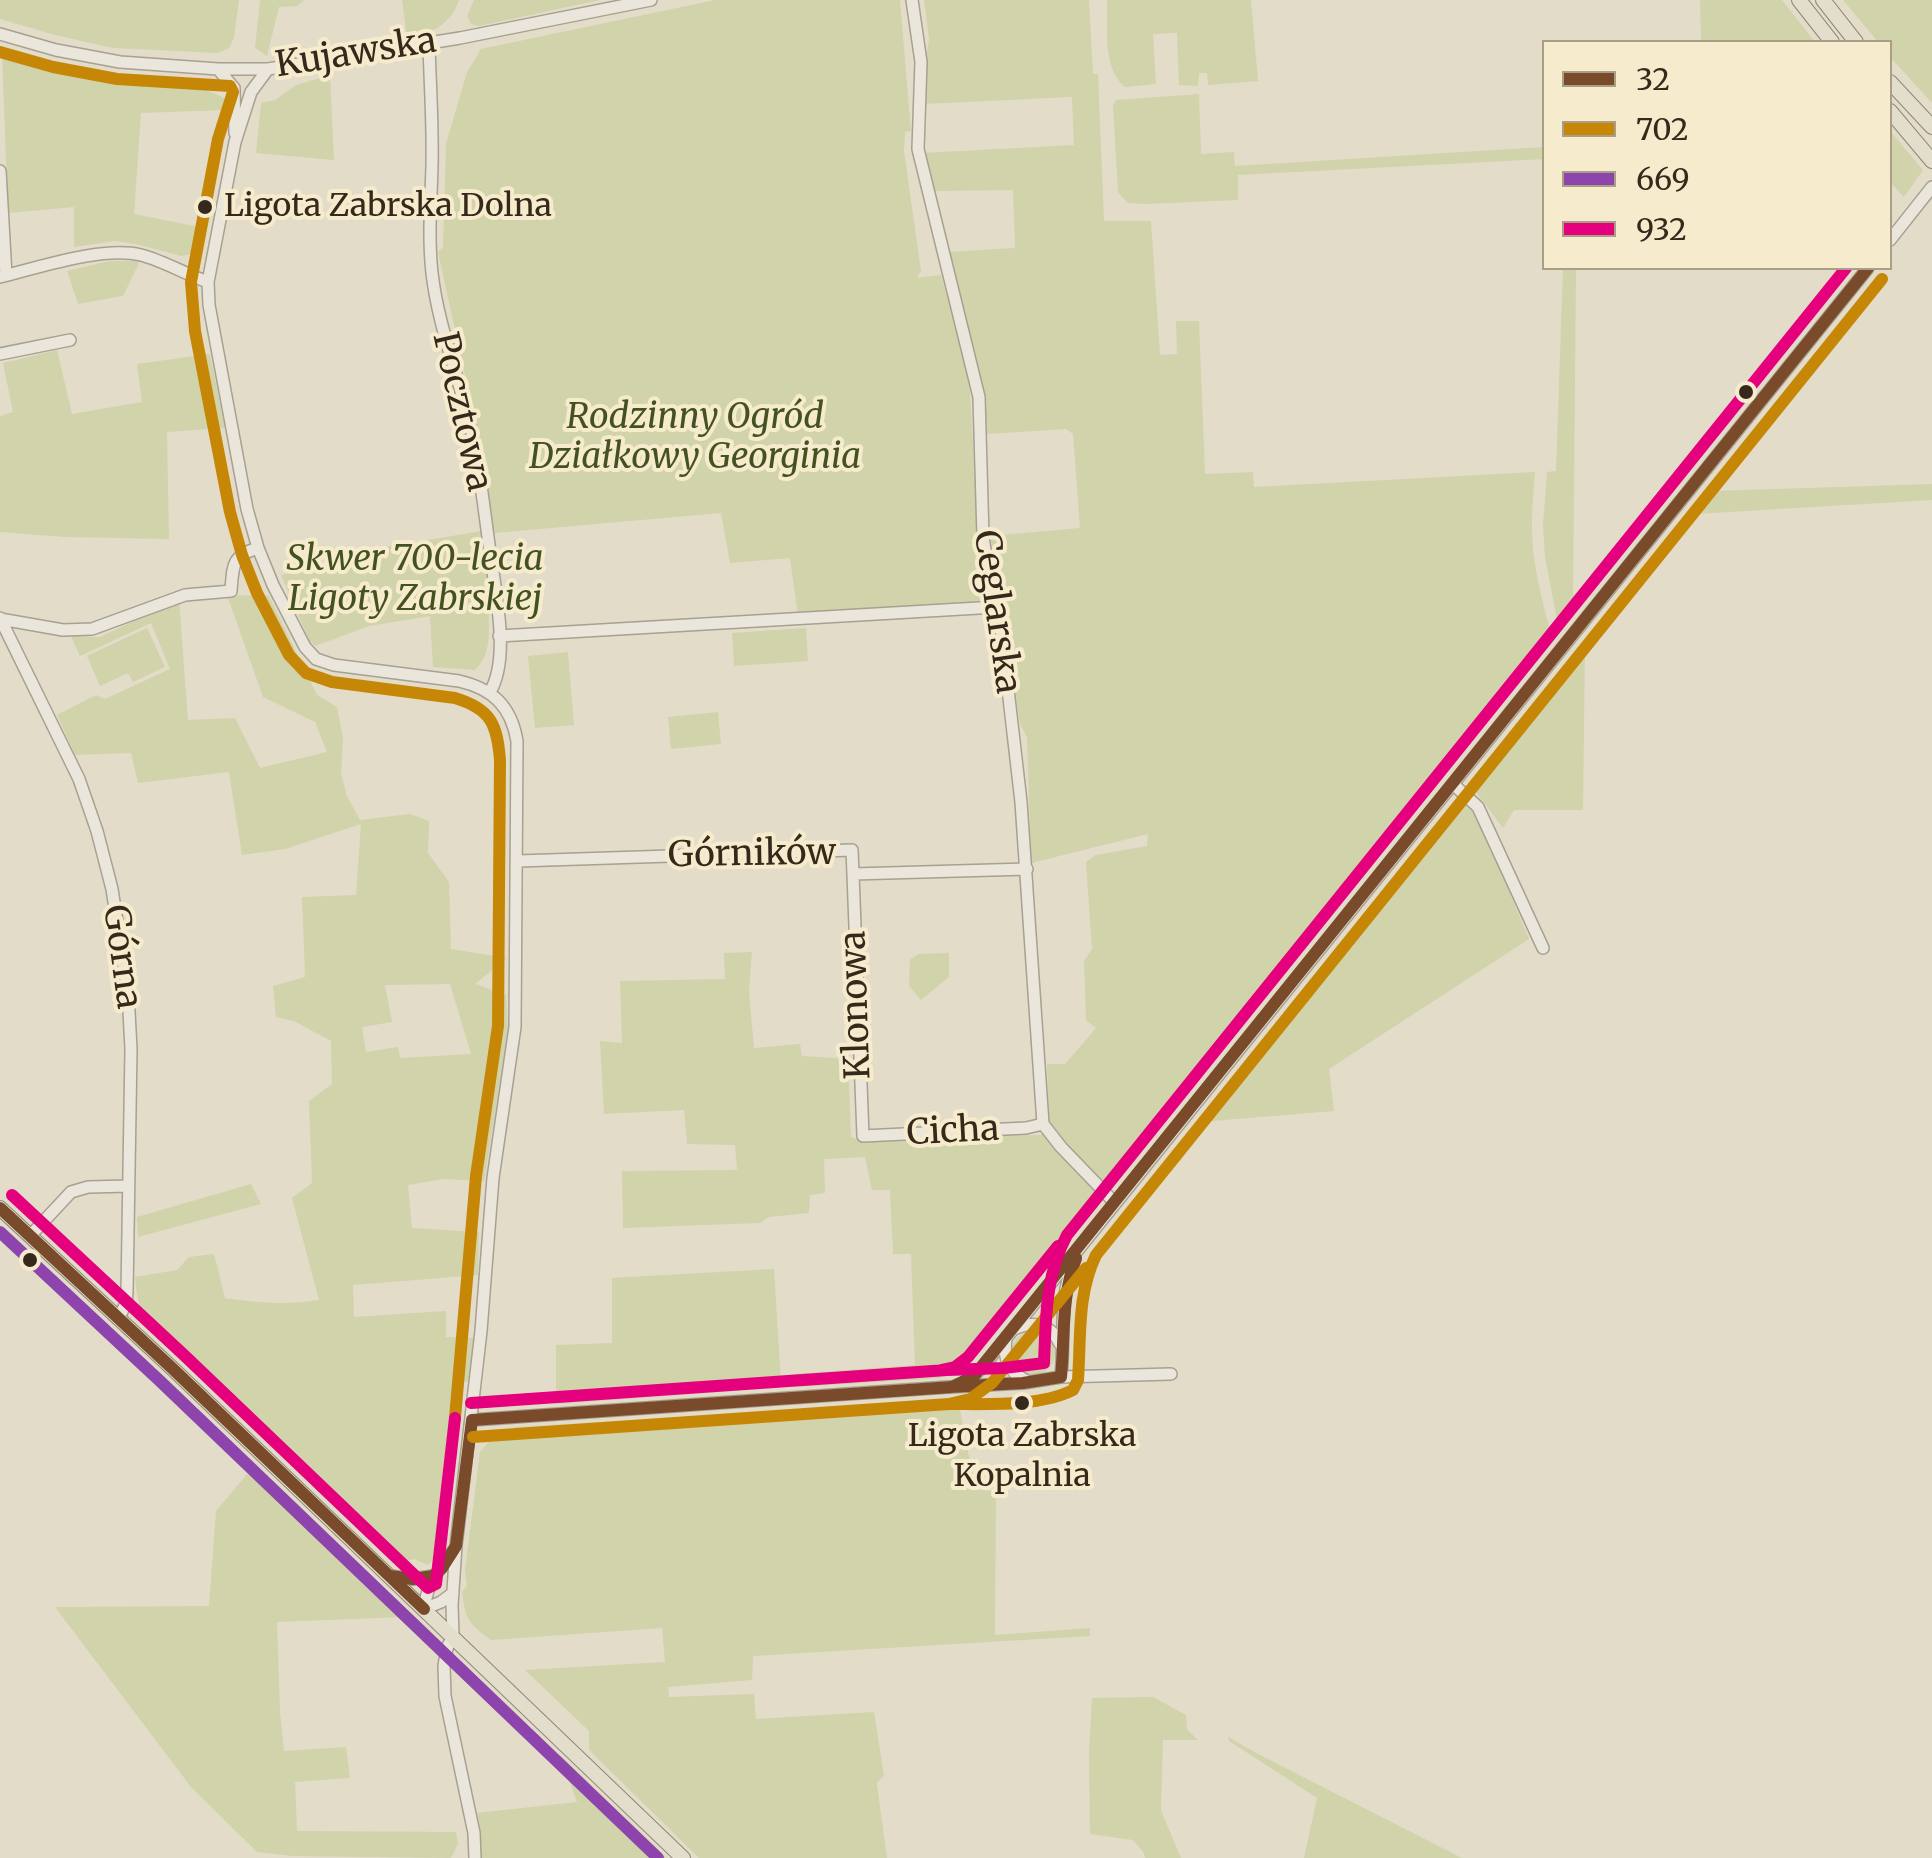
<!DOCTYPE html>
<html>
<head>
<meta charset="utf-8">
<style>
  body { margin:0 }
  #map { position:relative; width:1932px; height:1858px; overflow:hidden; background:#e3dcc9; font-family:Merriweather,serif }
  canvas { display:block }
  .legend { position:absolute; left:1542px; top:40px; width:350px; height:230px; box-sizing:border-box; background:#f6eccd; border:2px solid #a99e86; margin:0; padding:12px 18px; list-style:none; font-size:30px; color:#35291b }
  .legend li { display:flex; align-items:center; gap:20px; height:50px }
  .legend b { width:50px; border:2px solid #a99e86 }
</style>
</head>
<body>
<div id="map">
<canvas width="1932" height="1858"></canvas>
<ul class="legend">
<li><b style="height:12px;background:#7a4b2a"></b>32</li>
<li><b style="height:12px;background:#c68707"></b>702</li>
<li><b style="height:12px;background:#8e44ad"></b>669</li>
<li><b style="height:12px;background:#e5007d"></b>932</li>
</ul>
</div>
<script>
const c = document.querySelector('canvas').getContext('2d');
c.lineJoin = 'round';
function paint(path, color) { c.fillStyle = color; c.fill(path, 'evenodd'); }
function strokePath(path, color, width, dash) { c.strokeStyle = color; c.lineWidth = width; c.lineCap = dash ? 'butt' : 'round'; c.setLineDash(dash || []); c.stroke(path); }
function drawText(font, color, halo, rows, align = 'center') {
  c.font = font + ' Merriweather,serif'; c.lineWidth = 8; c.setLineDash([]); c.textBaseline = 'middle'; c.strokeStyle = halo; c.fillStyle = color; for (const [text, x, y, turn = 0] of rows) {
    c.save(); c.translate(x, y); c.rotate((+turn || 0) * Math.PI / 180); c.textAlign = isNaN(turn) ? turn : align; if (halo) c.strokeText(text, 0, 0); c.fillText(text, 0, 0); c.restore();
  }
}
paint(new Path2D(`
  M0 0H239L234 38 229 48 218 53 113 48 55 35 0 19Z
  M260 0H304L297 6 279 7 267 56 255 48Z
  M402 0H459C451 25 430 34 407 39Z
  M474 0H600L479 26 471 24 467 16Z
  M715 0H900L911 131 905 132 904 151 921 271 917 278 941 275 963 353 970 392 980 555 989 602 798 615 790 558 730 563 721 513 494 533 477 431 438 252 443 247 446 144 467 72 481 49Z
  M924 0H1089L1093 74H1098L1104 221H1151L1160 355 1177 354 1176 321H1199L1205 474 1253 472 1254 487 1535 472C1534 489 1532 505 1532 521 1531 559 1541 597 1551 633L1099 1198 1005 1310 987 1334 972 1360 956 1371 945 1372 940 1378 799 1387 791 1381V1374L915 1365 911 1254H893L890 1190H872L865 1157 824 1159 825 1193 810 1195 809 1213 769 1217 760 1223 623 1228 622 1171 737 1170 735 1145 687 1144 684 1110 604 1114 600 1041 622 1043 620 981 725 979 724 953 752 952 749 992 754 1048 800 1044 802 1056 848 1059 851 1137 863 1142 965 1136 1041 1135 1049 1119 1047 1064H1065L1096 1028 1086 1020 1084 961 1092 949 1086 862 1096 855 1147 846 1148 834 1031 863 1027 737 1020 724 1000 591 990 536 1080 528 1073 434 1066 429 987 434 984 388 949 252 1015 248 1013 190 933 191 923 153 1074 145 1072 97 924 104 925 67 929 39Z
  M1107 0H1251L1258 81 1208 85 1207 73H1199L1198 86 1179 85 1177 33 1153 34 1156 84 1125 87C1102 68 1108 28 1107 0Z
  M1700 0H1782L1815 42H1701Z
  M1843 0H1932V103L1890 57V42H1878Z
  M2 52 86 75 193 84 224 98 226 110 141 113 134 214 204 228 197 253 181 256 140 245 116 241 74 247V207L8 213Z
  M330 75 334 160 256 153 261 103 275 100 296 85Z
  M1199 94 1201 154 1234 152 1235 166 1544 147V159L1238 175V200L1145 204 1128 203 1118 192 1113 105 1116 100Z
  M1890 131 1923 170 1904 197 1890 182Z
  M110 261H140L123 296 78 304 67 271Z
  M1563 268H1576L1573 593 1576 604 1558 625 1545 557 1543 526 1547 472 1556 471Z
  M57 350 72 414 142 402 137 364 210 354 225 428 167 432 169 539 65 537 0 532V416L13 412 3 363Z
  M1932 484V500L1695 514 1714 491Z
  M482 531 492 606 489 607C488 630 493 653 475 670L433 667 430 616 369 626 315 646 309 640 281 575 367 550Z
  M227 595 269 596 317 695 337 707 343 739 341 774 347 796 360 820 410 814 429 821 428 853 449 882 451 949 507 958 475 984 506 995 508 1034 484 1181 443 1179 408 1185 412 1228 479 1232 478 1275 353 1285 354 1317 446 1311V1337L473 1338 471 1381 462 1382 442 1550 428 1565 414 1559 398 1562 186 1357 143 1322 137 1294 135 1277 177 1270 189 1257 214 1254 225 1298C257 1303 287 1305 319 1300L292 1198 312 1183 309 1101 332 1084 331 1041 294 1021 276 1017 273 986 305 977 302 897 356 895 361 824 285 849 242 855 229 772 138 783 131 753 75 755 57 715 96 695 105 699 170 669 151 623 80 656 71 636 100 637 179 600 188 720 235 718 260 768 327 752 315 722 263 697ZM450 984 471 1054 400 1058 398 1047 366 1052 362 1027 392 1022 385 985Z
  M147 628 165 667 133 682 128 673 100 686 87 656Z
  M806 628 808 661 734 666 732 633Z
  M1585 644 1583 810H1514L1503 828 1473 788 1553 681Z
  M568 652 574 725 535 728 528 656Z
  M718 712 721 744 671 749 668 717Z
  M1459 800 1478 817 1529 939 1329 1069 1334 1111 1200 1122Z
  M949 953V977L921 1000 909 986 910 959 919 954Z
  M251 1184 261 1204 138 1237 137 1217Z
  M774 1269 781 1382 776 1388 556 1404V1345L612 1343V1278Z
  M1011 1353a22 22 0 1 1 44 0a22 22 0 1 1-44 0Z
  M946 1401 960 1410 972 1472 983 1490 996 1492 995 1635 1090 1628V1636L753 1656 752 1680 668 1687 669 1697 754 1694 756 1719 874 1712 884 1776 877 1782V1785L887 1858H699L589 1750V1731L525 1670 665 1662 662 1628 491 1640C468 1623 466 1621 462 1592L467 1586 465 1570 480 1452 493 1437 516 1427Z
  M254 1466 402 1617 277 1622 280 1713 284 1751 346 1747 350 1778 295 1782 297 1831 456 1832 458 1844 451 1858 293 1856 257 1852 191 1787 55 1607 209 1606 216 1511Z
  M1153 1697 1186 1715 1187 1729 1198 1740H1163L1161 1811 1181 1858H1145L1144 1853 1133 1840 1090 1834 1089 1754 1092 1698Z
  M1228 1737 1258 1754 1462 1858H1304L1317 1798 1229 1741Z
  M560 1755 667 1858H482L477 1813 577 1802Z`), '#d1d3ab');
const minor = new Path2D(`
  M912 0 921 62 918 149 979 397 983 537 993 601 1000 620 1021 802 1043 1124 1061 1147 1115 1203
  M0 34 56 50 120 62 218 69H268L460 38 651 0
  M429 44C430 84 433 125 432 166 431 202 428 237 432 273 438 326 459 377 471 429 481 473 485 520 492 565 497 601 509 660 490 692
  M218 69 234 88 235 133
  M268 69 251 92 235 142 208 282 209 305 247 509 258 548 273 585 305 647 316 659 334 665 459 681C493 689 511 706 517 741L515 1027 493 1178 481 1331 456 1546 452 1605 453 1636 447 1648 444 1666 445 1696 474 1833 475 1858
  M0 171 6 275
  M1890 240 1932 187
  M0 277C40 267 102 246 141 255 164 261 185 274 208 282
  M0 354 70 340
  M0 618 79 779 97 831 112 889 128 993 131 1049 127 1292 126 1303 119 1318
  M0 619 63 630 92 629 185 595 231 591C233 564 232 556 258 548
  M499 636 996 607
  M1453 784 1478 807 1543 948
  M518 861 852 850 853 874 1027 869
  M853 874 863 1136 1026 1128 1043 1124
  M30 1236 71 1192 88 1187 128 1186
  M1014 1329C1033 1320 1051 1324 1060 1344
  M1006 1339C1003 1358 1009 1373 1027 1381
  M1061 1377C1065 1337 1058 1297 1075 1259
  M952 1387 963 1383 980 1370 1081 1246 1868 268
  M472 1420 948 1387 1023 1383 1061 1377 1171 1374
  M390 1576 413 1579 433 1576
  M453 1593 441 1602 424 1609C428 1579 438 1573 454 1550`);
const major = new Path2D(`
  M1799 0 1832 42
  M1823 0 1856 42
  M1890 82 1932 127
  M1890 111 1932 161
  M0 1208 173 1369 683 1858`);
strokePath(minor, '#a7a093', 14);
strokePath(major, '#8d8679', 16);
strokePath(minor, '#ebe6db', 11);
strokePath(major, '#e3ddcc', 14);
strokePath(new Path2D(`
  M0 1208 173 1369 424 1609
  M1061 1377C1065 1336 1061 1297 1076 1258
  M950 1387 1023 1383 1061 1377
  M472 1420 952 1387 974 1376 1868 268
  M390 1576 413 1579 433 1576 442 1568 456 1546 472 1420`), '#7a4b2a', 12);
strokePath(new Path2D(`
  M0 52 53 67 117 79 230 86 233 92 218 139 191 282 195 331 230 512 242 555 257 593 289 655 306 673 332 682 455 698C491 709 497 724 500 760L498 1026 476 1176 455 1418
  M949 1404 970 1399 992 1383 1086 1268
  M473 1437 949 1404C985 1404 1040 1407 1073 1390L1078 1380C1081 1337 1077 1294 1096 1255L1882 279`), '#c68707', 12);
strokePath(new Path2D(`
  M0 1232 161 1382 658 1858`), '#8e44ad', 12);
strokePath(new Path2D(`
  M12 1195 185 1356 428 1588 436 1584 455 1418
  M941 1370 955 1367 968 1357 1058 1246
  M471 1403 947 1370 1004 1368 1044 1363C1046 1318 1045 1276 1067 1235L1846 268`), '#e5007d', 12);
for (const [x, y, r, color] of [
  [205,207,9,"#35291b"],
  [1746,392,9,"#35291b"],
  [30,1260,9,"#35291b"],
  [1022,1403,9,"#35291b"]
]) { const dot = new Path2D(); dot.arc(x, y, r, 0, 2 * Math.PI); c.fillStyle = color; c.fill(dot); strokePath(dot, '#f6eccd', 4); }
drawText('32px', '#35291b', '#f6eccd', [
  ["Ligota Zabrska Dolna",224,207],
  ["Ligota Zabrska",1022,1437,"center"],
  ["Kopalnia",1022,1477,"center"]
], 'left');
drawText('35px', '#35291b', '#f6eccd', [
  ["Kujawska",356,54,-9],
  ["Pocztowa",461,412,77],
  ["Ceglarska",996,612,82],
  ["Górników",752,855,-1],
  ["Górna",121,957,82],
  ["Klonowa",857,1005,-92],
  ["Cicha",953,1132,-3]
]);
drawText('italic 35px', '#445222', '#f6eccd', [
  ["Rodzinny Ogród",695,418],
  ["Działkowy Georginia",695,458],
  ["Skwer 700-lecia",415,560],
  ["Ligoty Zabrskiej",415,600]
]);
</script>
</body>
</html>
